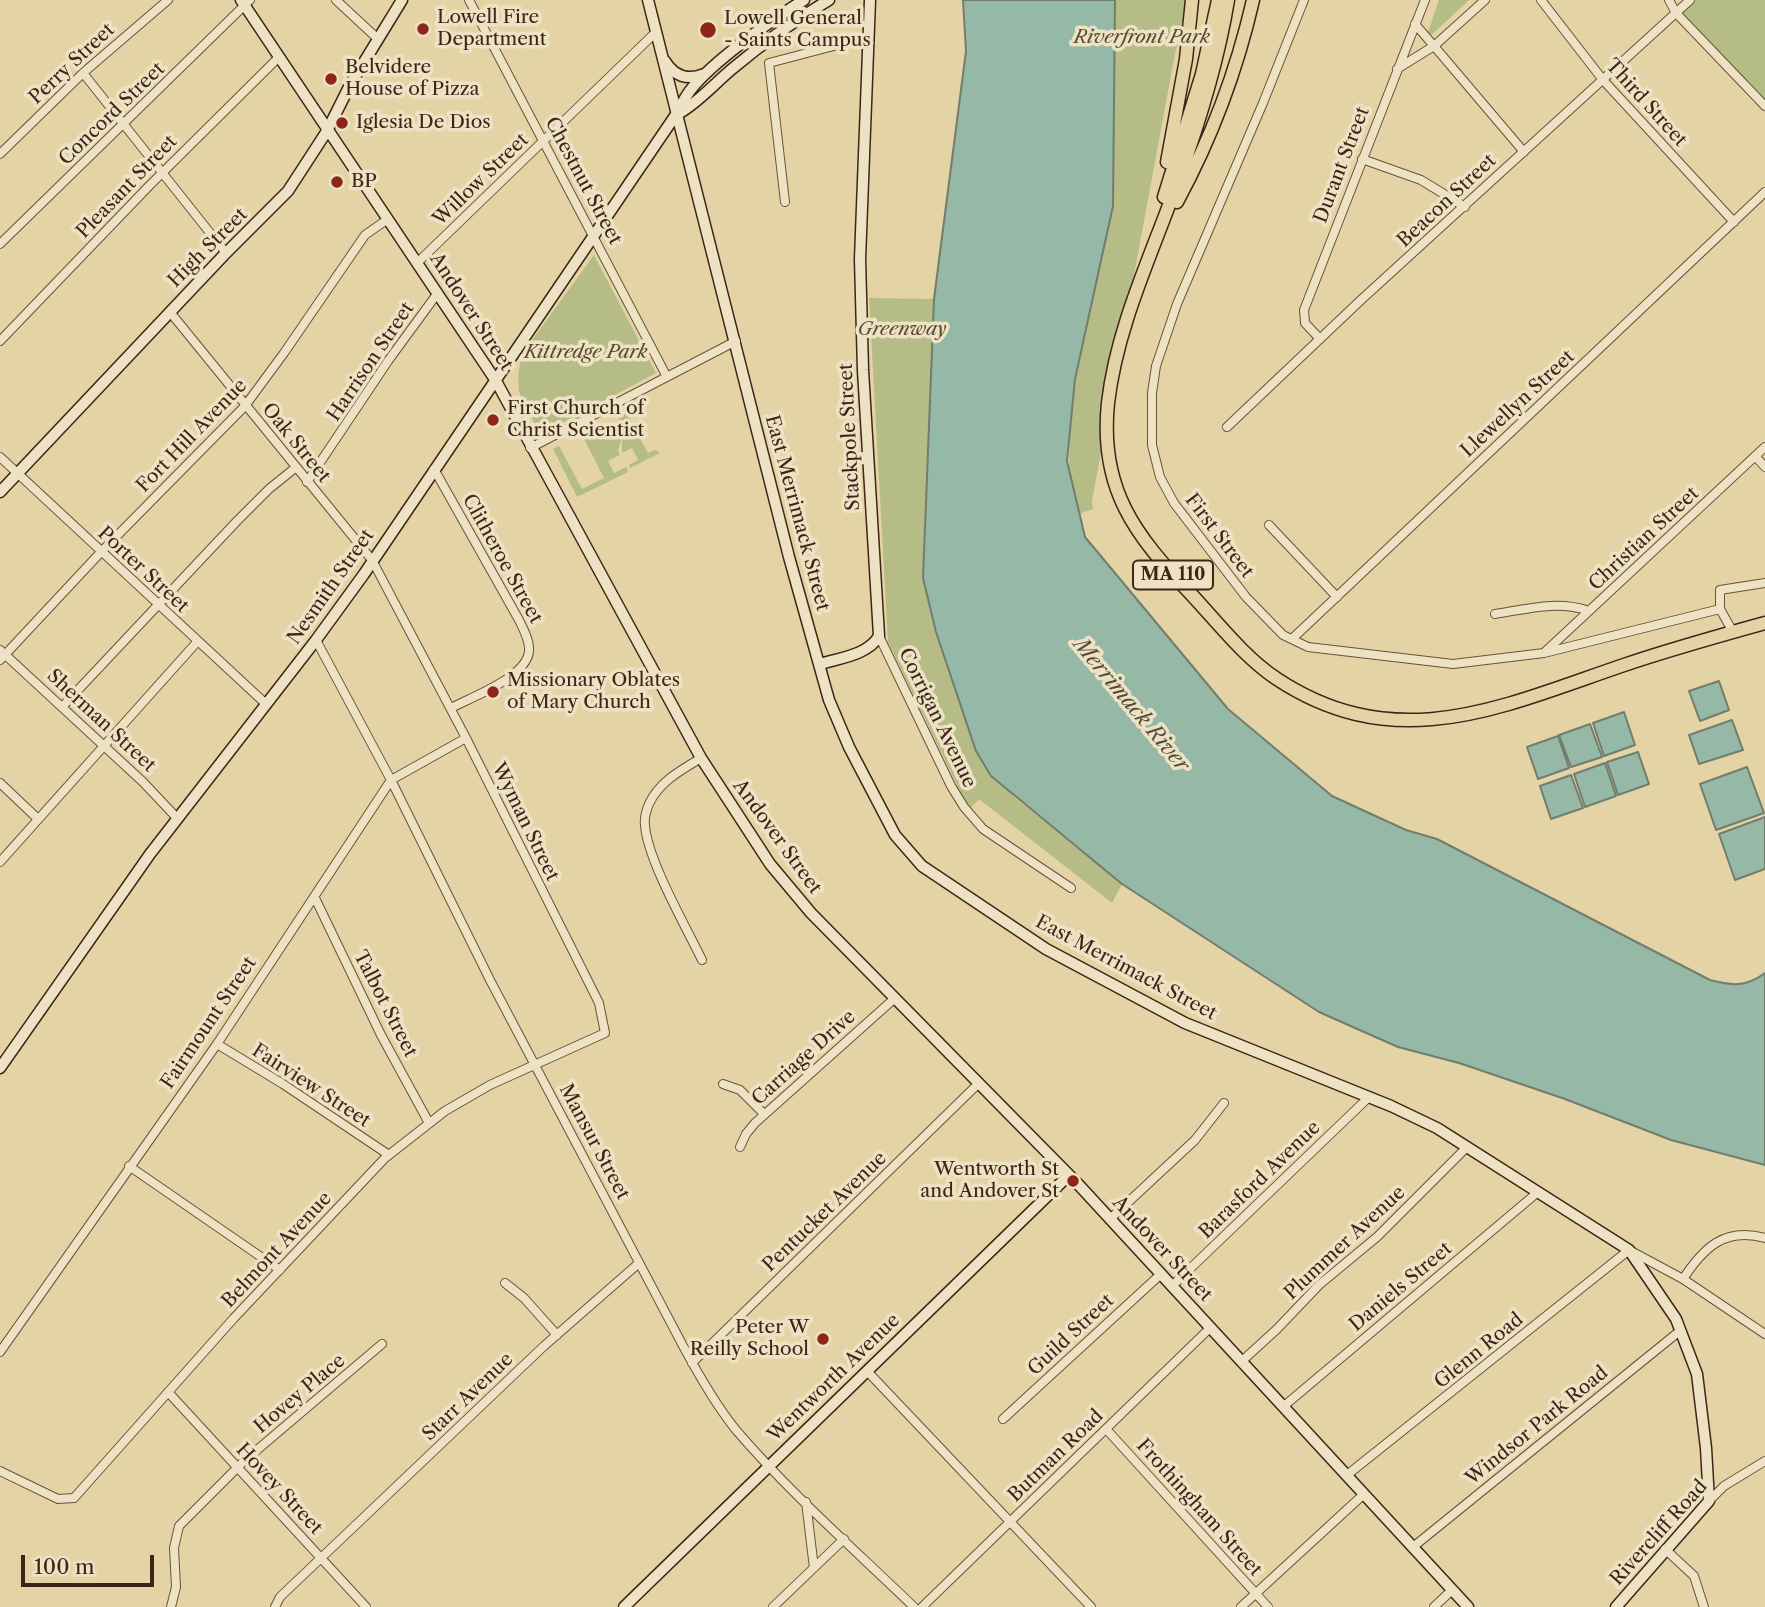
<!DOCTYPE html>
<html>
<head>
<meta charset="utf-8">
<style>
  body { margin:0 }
  #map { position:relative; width:1765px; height:1607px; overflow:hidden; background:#e4d4a5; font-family:"Libre Caslon Text",serif }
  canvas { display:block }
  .scale { position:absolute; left:21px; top:1555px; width:133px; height:32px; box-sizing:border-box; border:4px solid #3e2517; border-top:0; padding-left:9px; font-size:21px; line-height:24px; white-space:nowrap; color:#3e2517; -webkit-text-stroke:5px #ede3c4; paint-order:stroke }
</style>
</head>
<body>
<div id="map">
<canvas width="1765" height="1607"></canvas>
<div class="scale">100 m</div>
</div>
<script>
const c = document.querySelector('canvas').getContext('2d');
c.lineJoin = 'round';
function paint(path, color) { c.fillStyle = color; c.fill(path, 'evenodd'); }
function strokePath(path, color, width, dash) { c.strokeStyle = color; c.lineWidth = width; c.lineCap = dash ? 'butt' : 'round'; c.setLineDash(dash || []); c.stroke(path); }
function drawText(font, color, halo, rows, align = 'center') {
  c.font = font + ' "Libre Caslon Text",serif'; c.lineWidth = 7; c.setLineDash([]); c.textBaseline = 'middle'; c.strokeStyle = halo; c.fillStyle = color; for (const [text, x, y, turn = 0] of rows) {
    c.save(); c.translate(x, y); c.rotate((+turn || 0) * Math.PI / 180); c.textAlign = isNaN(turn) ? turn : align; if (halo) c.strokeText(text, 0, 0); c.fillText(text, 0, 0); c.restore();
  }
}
paint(new Path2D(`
  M1101 0H1188L1175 54 1092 501 1093 509 1070 517 1067 500 1072 394Z
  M1439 0H1469L1425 41Z
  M1690 0H1765V106L1676 13Z
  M594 255 656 373 540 435 519 392 518 375 522 354Z
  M869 298 934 299 923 578 936 632 976 751 1014 797 1122 884 1112 903 979 799 969 810 888 642Z
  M626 412 648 453 655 450 660 453 630 468 629 465 638 460 632 448 622 453V438L614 431 617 421Z
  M597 431C607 432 618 430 621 441L618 450 620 455 608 461 614 473 626 467 628 472 577 497 553 449 559 446 582 489 604 478 582 435Z`), '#b6bc85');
const water = new Path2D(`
  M963 0H1115L1113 206 1075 379 1067 461 1085 537 1228 709 1332 796 1406 830 1437 839 1710 980C1733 986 1746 987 1765 973V1165L1671 1140 1565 1099 1459 1063 1398 1047 1319 1012 1122 884 991 776 976 751 936 632 923 578 934 299 966 51Z
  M1719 681 1729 710 1700 721 1689 691Z
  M1624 712 1635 745 1604 756 1593 723Z
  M1732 720 1743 750 1699 764 1689 735Z
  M1590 724 1602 757 1571 767 1559 735Z
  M1558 736 1569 768 1538 779 1527 747Z
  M1638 752 1649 784 1618 795 1607 762Z
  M1605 763 1616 796 1585 807 1574 774Z
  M1747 767 1764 813 1716 830 1700 784Z
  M1571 775 1583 808 1551 819 1540 786Z
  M1765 817V869L1735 880 1719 834Z`);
paint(water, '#95b8a7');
strokePath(water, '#727d6d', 2);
const street = new Path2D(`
  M336 0 378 39
  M469 0 667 377
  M1304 0 1263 103 1177 304 1156 366 1152 393V445L1160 477 1174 503 1246 597 1283 635 1308 647 1453 664 1544 653 1720 609
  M1541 0 1603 80 1734 222
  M1669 0 1676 13 1765 106
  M1415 24 1434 46 1485 0
  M1397 69 1434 46 1524 152
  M83 73 226 253
  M0 154 83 73 168 0
  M1362 159 1421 180 1465 207
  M785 202 769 63 868 37
  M0 244 250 0
  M417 263 656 32
  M1320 339 1305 323 1304 310 1425 0
  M0 341 149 186 278 58
  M1227 427 1362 299 1690 0
  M530 448 736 341
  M1755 456 1765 467
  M0 457 266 704
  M434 469 519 620C523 629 530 640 529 651 527 677 472 697 451 708
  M307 482 388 361 437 294
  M1269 525 1337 597
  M1495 614C1527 609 1558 600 1589 611
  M1733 632 1720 609V590L1765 583
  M879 636 951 786 964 807 983 829 1071 888
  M1292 639 1765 192
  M316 640 391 780 490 980 682 1344C698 1374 715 1404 736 1430 790 1493 854 1549 914 1607
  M0 650 143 782 177 818
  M1546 651 1765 447
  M0 660 101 552 245 406 284 353 365 235 388 219
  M62 707 237 521 269 489 295 468
  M701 758C681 770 659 782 649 804 646 811 644 818 645 825 647 859 686 927 702 960
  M0 783 38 819
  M0 862 197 642
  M315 898 381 1035 429 1123
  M217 1044 283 1084 389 1155
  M723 1084 740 1090 764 1114
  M740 1147 746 1134 755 1123 895 998
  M129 1166 280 1270
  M1110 1219 1195 1140 1224 1103
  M1683 1279C1704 1247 1725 1227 1765 1238
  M505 1283 524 1298 557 1335
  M1172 1286 1369 1097
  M0 1352 217 1044 391 780 466 738
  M1242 1361 1277 1329 1319 1285 1377 1237 1467 1147
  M692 1363 979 1083
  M867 1371 1091 1607
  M168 1392 366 1607
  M1284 1406 1538 1192
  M1003 1419 1161 1274
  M1107 1430 1268 1607
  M0 1471 58 1499 74 1498 234 1318 385 1158 445 1111 490 1085 605 1033 599 1003 466 738 372 560 170 312
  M1347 1475 1629 1250 1683 1279 1765 1334
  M1709 1501 1724 1486 1765 1461
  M806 1502 814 1568
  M1413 1547 1681 1330
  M1665 1549 1694 1576 1704 1607
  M171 1607 176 1587 174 1548 179 1526 244 1461 382 1344
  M275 1607 280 1597 544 1346 639 1263
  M773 1607 844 1539
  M922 1607 1211 1327
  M1241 1607 1364 1494
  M1434 1607 1452 1590`);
const secondary = new Path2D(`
  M241 0 496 381 701 758 770 864 811 913 1077 1183 1468 1607
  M648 0 789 557 829 700 849 747 895 835 922 866 1046 949 1185 1023 1391 1106 1437 1128 1629 1250 1676 1319 1697 1374 1706 1448 1709 1501 1616 1607
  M665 61C674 76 687 81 704 74
  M678 114C699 102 713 85 732 69 762 44 795 20 829 0
  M0 492 224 255 288 191 327 131 350 85 402 0
  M820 664C840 658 868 655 879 636L863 370 860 259 870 0
  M0 1068 150 854 316 640 364 574 675 116C680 108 684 99 689 92 710 63 773 19 804 0
  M624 1607 1069 1175`);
const primary = new Path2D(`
  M1228 0C1218 61 1200 120 1179 178 1153 252 1117 325 1108 403 1099 489 1135 535 1191 594 1218 623 1244 657 1277 679 1397 758 1503 706 1624 665 1671 649 1718 636 1765 623
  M1167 162 1186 59 1192 0
  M1164 197 1202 74 1218 0
  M1177 202C1211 139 1237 70 1253 0`);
strokePath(street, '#68513a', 10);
strokePath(secondary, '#3e2517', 13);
strokePath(primary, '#3e2517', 15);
strokePath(street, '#ede3c4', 8);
strokePath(secondary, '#ede3c4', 10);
strokePath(primary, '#e4d4a5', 12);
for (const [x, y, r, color] of [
  [423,29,7,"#8f2418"],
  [708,30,9,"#8f2418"],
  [331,79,7,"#8f2418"],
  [342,123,7,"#8f2418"],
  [337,182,7,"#8f2418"],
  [493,420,7,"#8f2418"],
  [493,692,7,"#8f2418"],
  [1073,1181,7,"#8f2418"],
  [823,1339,7,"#8f2418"]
]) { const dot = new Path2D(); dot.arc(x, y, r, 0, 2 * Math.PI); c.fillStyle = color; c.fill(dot); strokePath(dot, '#ede3c4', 2.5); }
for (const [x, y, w] of [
  [1173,575,80]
]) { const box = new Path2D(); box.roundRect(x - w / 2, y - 14.5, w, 29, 5); c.fillStyle = '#ede3c4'; c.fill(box); strokePath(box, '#3e2517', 2); }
drawText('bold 18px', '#3e2517', null, [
  ["MA 110",1173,575]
]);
drawText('19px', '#3e2517', '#ede3c4', [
  ["Lowell Fire",437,18],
  ["Department",437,40],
  ["Lowell General",724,19],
  ["- Saints Campus",724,41],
  ["Belvidere",345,68],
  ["House of Pizza",345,90],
  ["Iglesia De Dios",356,123],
  ["BP",351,182],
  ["First Church of",507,409],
  ["Christ Scientist",507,431],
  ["Missionary Oblates",507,681],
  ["of Mary Church",507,703],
  ["Wentworth St",1059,1170,"right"],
  ["and Andover St",1059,1192,"right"],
  ["Peter W",809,1328,"right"],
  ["Reilly School",809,1350,"right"]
], 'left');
drawText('italic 19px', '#5c4b32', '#ede3c4', [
  ["Riverfront Park",1142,38],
  ["Greenway",902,330],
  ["Kittredge Park",586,353]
]);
drawText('19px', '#3e2517', '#ede3c4', [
  ["Perry Street",72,64,-43],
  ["Third Street",1646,103,48],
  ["Concord Street",112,114,-44],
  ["Durant Street",1342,165,-69],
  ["Willow Street",481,180,-44],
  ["Chestnut Street",583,181,62],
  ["Pleasant Street",127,187,-46],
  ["Beacon Street",1447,201,-43],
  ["High Street",208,248,-45],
  ["Andover Street",471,312,57],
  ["Harrison Street",371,362,-56],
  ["Llewellyn Street",1518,404,-43],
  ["Fort Hill Avenue",192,436,-46],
  ["Stackpole Street",850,437,-93],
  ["Oak Street",296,443,51],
  ["East Merrimack Street",797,513,75],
  ["First Street",1219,536,53],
  ["Christian Street",1644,539,-43],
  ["Clitheroe Street",502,559,61],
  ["Porter Street",143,570,43],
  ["Nesmith Street",331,587,-55],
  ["Corrigan Avenue",937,718,64],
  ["Sherman Street",101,721,43],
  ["Wyman Street",525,822,64],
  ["Andover Street",777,837,54],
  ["East Merrimack Street",1126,968,28],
  ["Talbot Street",385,1004,63],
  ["Fairmount Street",209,1023,-56],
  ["Carriage Drive",804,1058,-42],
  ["Fairview Street",311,1086,33],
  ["Mansur Street",594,1142,62],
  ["Barasford Avenue",1260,1180,-44],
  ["Pentucket Avenue",825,1212,-44],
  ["Plummer Avenue",1345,1243,-43],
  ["Andover Street",1162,1249,47],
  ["Belmont Avenue",277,1250,-47],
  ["Daniels Street",1401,1287,-40],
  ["Guild Street",1071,1335,-43],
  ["Glenn Road",1479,1351,-39],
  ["Wentworth Avenue",834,1378,-44],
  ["Hovey Place",300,1394,-40],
  ["Starr Avenue",468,1397,-44],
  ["Windsor Park Road",1537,1426,-39],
  ["Butman Road",1056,1456,-44],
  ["Hovey Street",279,1489,47],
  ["Frothingham Street",1199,1508,48],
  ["Rivercliff Road",1659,1533,-48]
]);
drawText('italic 21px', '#544a3b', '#ede3c4', [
  ["Merrimack River",1131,705,50]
]);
</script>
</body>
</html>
